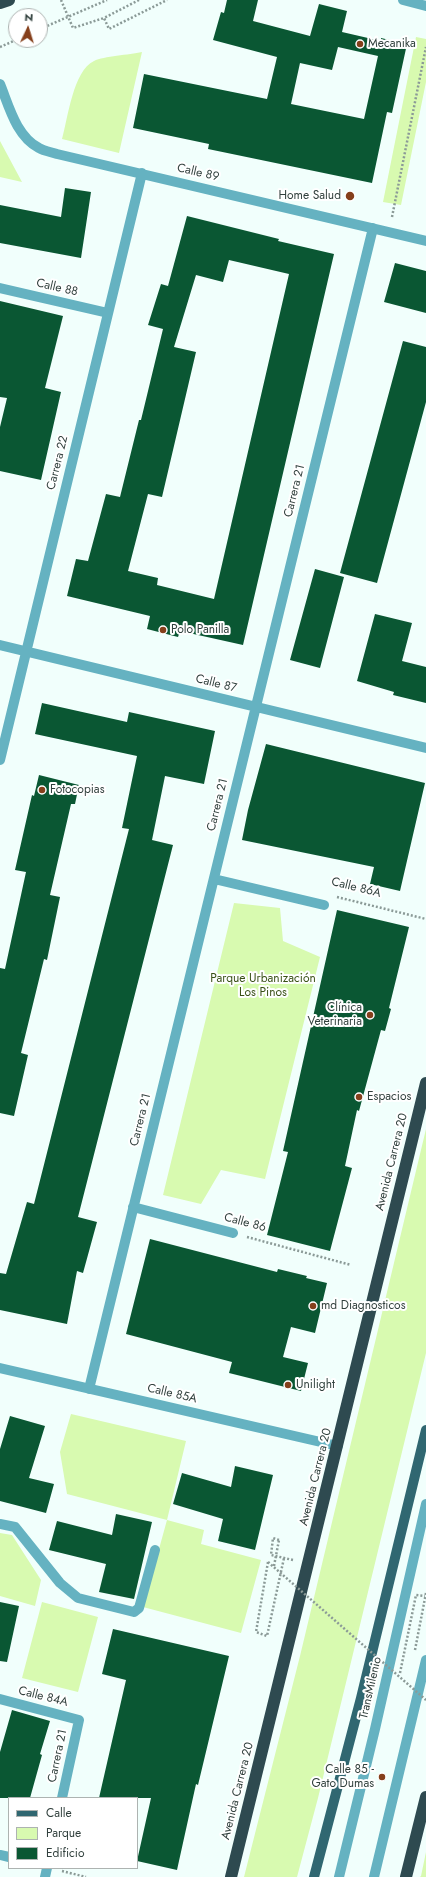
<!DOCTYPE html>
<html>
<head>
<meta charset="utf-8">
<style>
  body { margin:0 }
  #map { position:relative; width:426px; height:1877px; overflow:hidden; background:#f1fffc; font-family:Jost,sans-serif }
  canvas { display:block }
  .legend { position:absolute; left:8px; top:1797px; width:130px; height:72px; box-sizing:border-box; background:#fff; border:1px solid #adb3b1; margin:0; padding:5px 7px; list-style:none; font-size:12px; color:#31403d }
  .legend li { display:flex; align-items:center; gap:8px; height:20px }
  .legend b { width:20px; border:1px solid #adb3b1 }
  .north { position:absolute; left:8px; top:8px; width:40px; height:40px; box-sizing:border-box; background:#fff; border:1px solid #adb3b1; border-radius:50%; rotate:4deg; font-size:11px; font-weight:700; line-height:16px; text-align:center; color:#31403d }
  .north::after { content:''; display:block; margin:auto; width:14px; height:18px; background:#853f1b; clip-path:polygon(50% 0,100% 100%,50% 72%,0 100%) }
</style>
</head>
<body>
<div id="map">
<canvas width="426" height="1877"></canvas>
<ul class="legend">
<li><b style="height:5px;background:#306771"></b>Calle</li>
<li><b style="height:11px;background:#d8fab0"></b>Parque</li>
<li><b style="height:11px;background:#0a5733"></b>Edificio</li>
</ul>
<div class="north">N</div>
</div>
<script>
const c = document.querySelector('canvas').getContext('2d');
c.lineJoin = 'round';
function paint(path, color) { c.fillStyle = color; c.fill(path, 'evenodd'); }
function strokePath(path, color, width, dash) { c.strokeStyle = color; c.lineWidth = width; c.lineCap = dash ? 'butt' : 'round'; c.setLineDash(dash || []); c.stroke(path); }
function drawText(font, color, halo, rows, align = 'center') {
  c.font = font + ' Jost,sans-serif'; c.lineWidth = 4; c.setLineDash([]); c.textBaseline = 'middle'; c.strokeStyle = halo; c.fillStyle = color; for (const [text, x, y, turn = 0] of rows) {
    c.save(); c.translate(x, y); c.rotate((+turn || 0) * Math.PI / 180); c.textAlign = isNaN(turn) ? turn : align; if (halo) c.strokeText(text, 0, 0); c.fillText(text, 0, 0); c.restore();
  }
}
paint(new Path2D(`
  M416 37 426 39V82L401 205 383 202Z
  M142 52 119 153 62 139C68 118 73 71 94 61 104 56 129 55 142 52Z
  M0 141 22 182 0 177Z
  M234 903 280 908 283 941 320 957 265 1179 221 1170 201 1204 163 1195Z
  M426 1129V1353L318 1798 297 1877H244L300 1656Z
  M71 1414 186 1441 167 1520 204 1530 201 1544 261 1560 241 1633 143 1607 167 1520 67 1494 60 1452Z
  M0 1533 12 1535 41 1580 35 1606 0 1596Z
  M42 1602 98 1617 78 1692 22 1678Z
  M426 1852V1877H420L421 1876Z`), '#d8fab0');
paint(new Path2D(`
  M227 0H258L253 21 310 36 319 4 347 11 342 32 381 41V38L407 44 392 113 387 112 372 183 208 149 209 144 133 128 144 74 267 99 277 57 213 40 221 12 224 13ZM338 47 378 56 364 119 291 104 300 63 332 70Z
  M65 188 91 192 81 258 0 243V205L61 217Z
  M187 216 279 239 278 241 334 254 243 645 180 631 178 637 147 629 150 616 67 596 76 559 88 561 106 494 120 497 139 420H141L163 329 148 325 161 284 168 286ZM229 260 289 274 214 599 157 585 158 578 128 571 148 494 162 497 196 352 174 347 196 275 223 282Z
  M395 263 426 271V313L384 302Z
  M0 301 63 316 45 388 61 392 41 480 0 471V427L7 398 0 397Z
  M403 341 426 347V402L377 583 340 573Z
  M315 569 344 577 320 668 290 660Z
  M375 614 412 623 402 661 426 667V703L393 695 394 692 357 681Z
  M42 703 127 722 129 712 215 731 204 784 165 776 152 840 173 845 78 1217 97 1222 83 1273 77 1271 67 1324 0 1310V1273L6 1274 27 1202 34 1204 129 829 122 828 137 756 35 734Z
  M266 744 425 783 400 891 370 884 374 867 242 840 248 810Z
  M39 775 79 785 75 804H71L50 895 60 897 47 960 44 959 21 1053 28 1055 14 1116 0 1113V968L5 969 26 872 15 870 32 795 34 796Z
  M337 910 409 927 389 1008 391 1009 385 1031 381 1030 359 1111 357 1110 345 1166 352 1168 330 1251 267 1235 288 1152 283 1151Z
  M150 1239 277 1272 278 1269 307 1276 306 1278 327 1283 315 1333 291 1327 283 1357 308 1363 301 1391 229 1373 232 1362 126 1334Z
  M10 1416 45 1426 29 1478 54 1484 46 1513 0 1501V1449Z
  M235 1466 273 1475 255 1550 218 1541 223 1519 173 1504 182 1473 231 1487Z
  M116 1514 152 1522 134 1599 99 1592 106 1564 49 1550 57 1521 112 1535Z
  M0 1602 19 1606 7 1662 0 1661Z
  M113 1629 229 1656 198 1785 196 1784 177 1870 137 1861 151 1798H99L126 1680 102 1674Z
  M12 1710 50 1721 40 1754 42 1755 30 1798H0V1752Z`), '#0a5733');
strokePath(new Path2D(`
  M61 0 73 28 104 18
  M139 0 104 18 109 29 167 0
  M40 29 107 0
  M0 47 16 40
  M392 217 426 47
  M337 897 426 919
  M247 1237 351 1265
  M279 1540 273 1538 271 1555 293 1560
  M268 1562 256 1632 267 1636 284 1558
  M415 1650 426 1593
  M62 1871 86 1877`), '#8b9a97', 2.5, [2, 2]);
strokePath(new Path2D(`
  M403 0 426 6
  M0 84C9 106 16 136 39 148 44 151 51 152 57 154L426 241
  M0 288 108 313
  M0 645 426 748
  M0 760 142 173
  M214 879 324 905
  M133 1207 233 1233
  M0 1368 338 1446
  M89 1389 373 228
  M0 1524 15 1527 60 1583 78 1598 134 1612 139 1608 155 1550
  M0 1699 79 1720 62 1798
  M0 1855 9 1857
  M45 1877 47 1868
  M339 1877 375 1729 426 1504
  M374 1877 426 1660`), '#65b2c1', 10);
strokePath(new Path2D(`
  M314 1877 361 1698 426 1430`), '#306771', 10);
strokePath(new Path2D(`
  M0 3 9 0
  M231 1877 426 1083
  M406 1877 426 1797`), '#2e4a50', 12);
strokePath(new Path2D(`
  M268 1562 426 1700
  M274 1566 279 1540
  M400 1673 416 1595 425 1596`), '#8b9a97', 2.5, [2, 2]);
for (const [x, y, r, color] of [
  [360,44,4,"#853f1b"],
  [350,196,5,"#853f1b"],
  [163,630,4,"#853f1b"],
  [42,790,4,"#853f1b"],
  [370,1015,4,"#853f1b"],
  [359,1097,4,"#853f1b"],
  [313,1306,4,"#853f1b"],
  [288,1385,4,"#853f1b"],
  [382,1777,4,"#853f1b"]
]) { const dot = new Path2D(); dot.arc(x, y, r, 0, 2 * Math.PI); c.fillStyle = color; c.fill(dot); strokePath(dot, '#fff', 1.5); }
drawText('12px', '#31403d', '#fff', [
  ["Mecanika",368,44],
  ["Home Salud",341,196,"right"],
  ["Polo Panilla",171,630],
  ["Fotocopias",50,790],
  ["Clínica",362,1008,"right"],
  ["Veterinaria",362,1022,"right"],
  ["Espacios",367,1097],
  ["md Diagnosticos",321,1306],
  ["Unilight",296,1385],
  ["Calle 85 -",374,1770,"right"],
  ["Gato Dumas",374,1784,"right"]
], 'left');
drawText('12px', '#31403d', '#fff', [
  ["Calle 89",198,173,13],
  ["Calle 88",57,288,13],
  ["Carrera 22",58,463,-76],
  ["Carrera 21",295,491,-76],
  ["Calle 87",216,684,14],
  ["Carrera 21",218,805,-76],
  ["Calle 86A",356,888,14],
  ["Carrera 21",141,1120,-76],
  ["Avenida Carrera 20",392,1162,-76],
  ["Calle 86",245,1223,15],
  ["Calle 85A",172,1394,13],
  ["Avenida Carrera 20",316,1477,-76],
  ["TransMilenio",371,1688,-77],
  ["Calle 84A",43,1697,14],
  ["Carrera 21",58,1756,-78],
  ["Avenida Carrera 20",238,1791,-76]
]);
drawText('12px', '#395016', '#fff', [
  ["Parque Urbanización",263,979],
  ["Los Pinos",263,993]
]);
</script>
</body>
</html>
